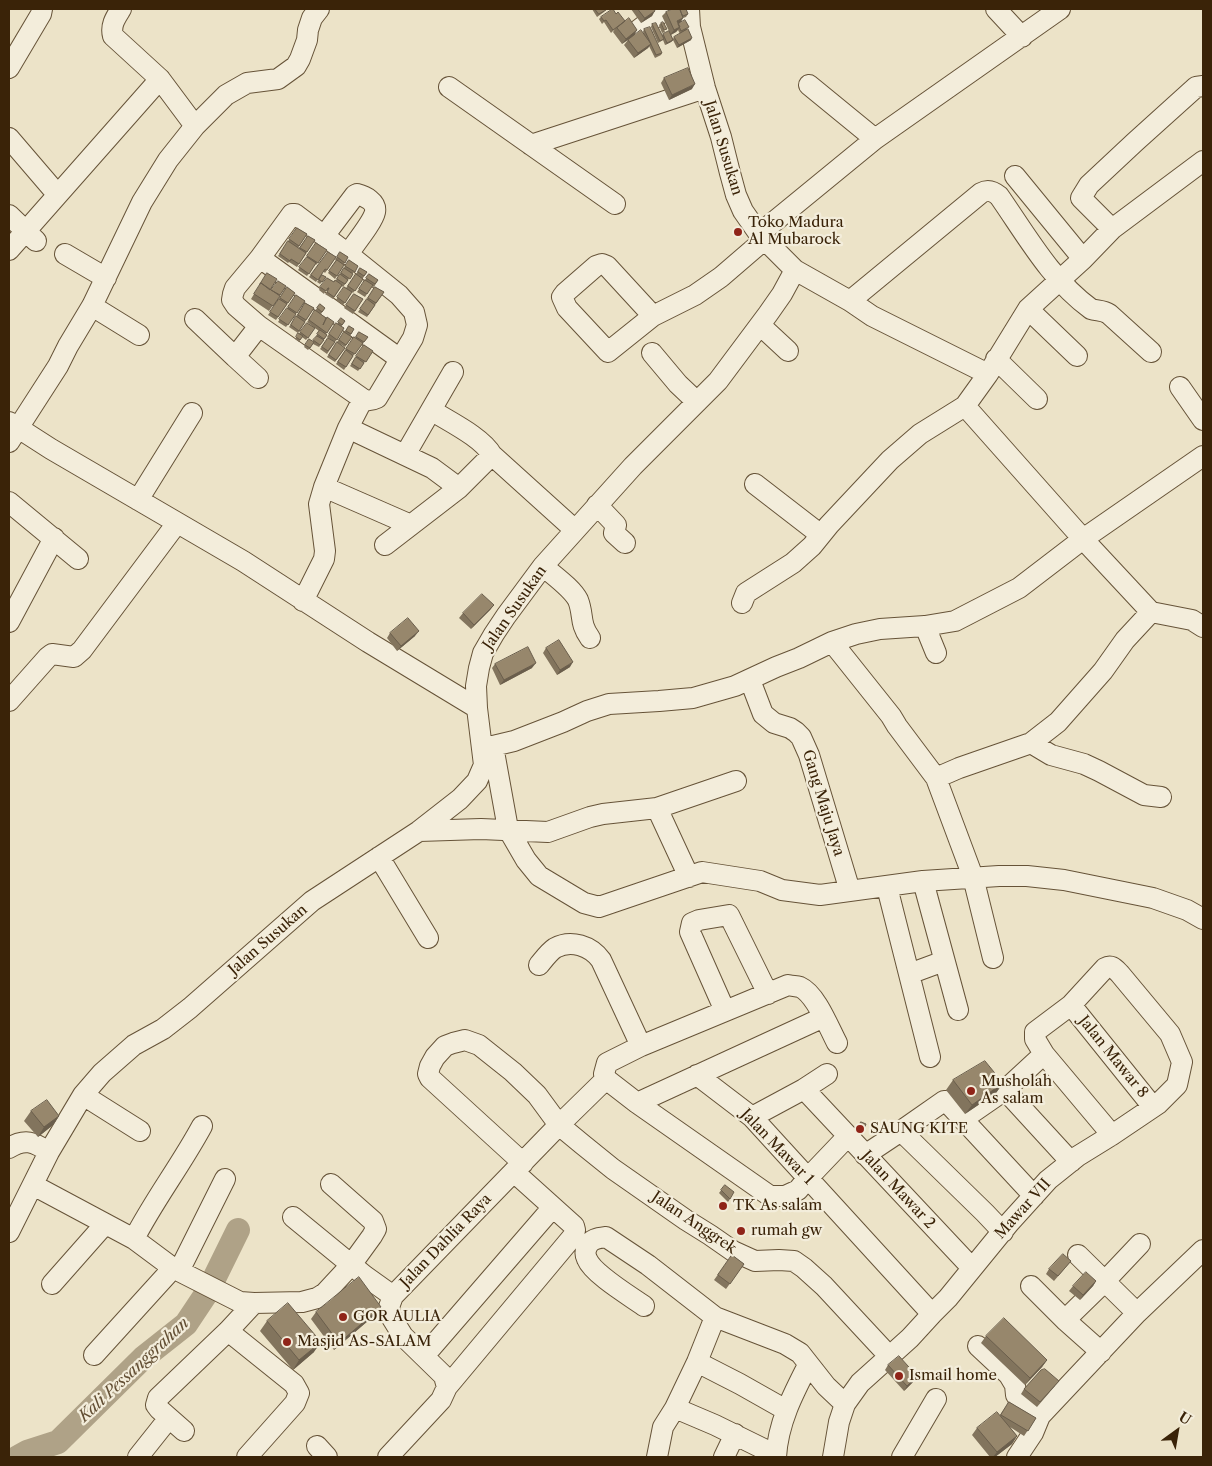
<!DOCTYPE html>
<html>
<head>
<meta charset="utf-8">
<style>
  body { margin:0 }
  #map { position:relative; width:1212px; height:1466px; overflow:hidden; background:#ece3c8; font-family:"Libre Caslon Text",serif }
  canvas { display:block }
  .frame { position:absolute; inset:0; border:10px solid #3a2308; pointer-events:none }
  .north { position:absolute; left:1152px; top:1406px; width:50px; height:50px; -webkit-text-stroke:4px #f3eddb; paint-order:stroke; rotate:32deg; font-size:14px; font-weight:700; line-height:20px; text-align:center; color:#3a2308 }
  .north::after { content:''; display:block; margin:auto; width:18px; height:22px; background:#3a2308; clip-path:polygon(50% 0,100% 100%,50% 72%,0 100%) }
</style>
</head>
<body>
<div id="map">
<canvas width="1212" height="1466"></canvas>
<div class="frame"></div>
<div class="north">U</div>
</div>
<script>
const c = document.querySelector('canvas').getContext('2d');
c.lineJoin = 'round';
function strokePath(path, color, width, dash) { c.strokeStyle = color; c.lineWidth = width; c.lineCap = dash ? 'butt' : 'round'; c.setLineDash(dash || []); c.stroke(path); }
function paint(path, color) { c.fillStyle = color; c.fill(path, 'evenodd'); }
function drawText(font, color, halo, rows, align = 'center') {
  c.font = font + ' "Libre Caslon Text",serif'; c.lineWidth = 4.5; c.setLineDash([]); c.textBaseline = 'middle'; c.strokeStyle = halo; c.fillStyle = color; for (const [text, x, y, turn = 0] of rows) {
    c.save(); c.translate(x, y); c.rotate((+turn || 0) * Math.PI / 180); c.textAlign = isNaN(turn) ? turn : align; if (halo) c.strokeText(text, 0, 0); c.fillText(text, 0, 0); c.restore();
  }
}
strokePath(new Path2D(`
  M18 1457 27 1452 58 1442 143 1358 186 1324 208 1291 238 1230`), '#afa287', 24);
const minor = new Path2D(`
  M121 9C116 17 110 25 113 36L160 79 195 126
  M996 9 1022 37
  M637 31 666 9
  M9 68 41 14 42 9
  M809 85 875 139
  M449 87 615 204
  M9 138 57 194
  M531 145 705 88
  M1015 176 1083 259
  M292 214H295L348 254 399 295 414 312 417 325 413 338 377 398C371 401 368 401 363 399L259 326 244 313 236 306 232 300 233 294 235 288 260 258Z
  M9 215 36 241
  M1112 229 1081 198 1089 185 1135 142 1196 87 1203 86
  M759 234 875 139 1060 9
  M324 236 355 195 357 194C365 196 377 202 375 212 373 222 354 245 348 254
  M9 250 160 79
  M65 254 106 278
  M260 258 400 359
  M795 270 850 301 872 316 988 374
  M850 301 981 193C988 189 993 191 999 196 1027 236 1051 280 1091 309 1097 311 1103 310 1109 314L1151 352
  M92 306 139 335
  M1028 309 1077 356
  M653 316 607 266 602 264 596 266 565 293 562 297 567 308 608 352 653 316 695 295 721 277 764 240
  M195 319 235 357
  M760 325 788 351
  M652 353 678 384 697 402
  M996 359 1037 399
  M258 378 235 357 259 326
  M1180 387 1203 420
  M965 406 1083 539 1151 612 1192 620 1203 627
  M9 422 51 449 243 561 368 642 477 708
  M348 428 432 468 459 488
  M9 442 58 366 68 346 92 306 142 202 168 160 195 126 226 95 247 83 278 79 296 66 300 59 307 40 308 30 312 18 319 9
  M405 455 453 372
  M492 455 575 530
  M755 484 821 535
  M324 487 411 525
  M138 500 192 413
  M9 502 78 559
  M597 505 616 525 614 533 625 543
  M385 545 459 488 492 455C482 437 448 421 431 410
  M543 566C553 575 572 588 578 600 584 615 579 623 590 638
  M303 601 324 559 325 551 319 504 324 487 348 428 363 399
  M742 603 746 593 793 563 812 546 829 525 890 460 920 434 965 406 988 374 1028 309 1083 259 1112 229 1203 161
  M9 622 54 538
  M925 626 936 653
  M832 642 891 716 897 726 936 778 973 877 993 958
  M750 680 763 714 774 723 790 728 796 732 801 737 809 755 850 891
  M9 701 48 657 52 654 74 657 82 650 177 523
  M1031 743 1051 755 1084 764 1099 771 1144 795 1161 797
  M482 746H493L514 741 563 722 587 711 609 704 659 701 693 698 735 686 776 667 799 658 832 642 856 634 880 629 925 626 955 621 1019 588 1083 539 1203 456
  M493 746 508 829 526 860 539 876 584 903 599 907 702 872 760 881 782 890 820 895 923 881 999 876H1027L1064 880 1153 898 1187 910 1203 919
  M936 778 959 768 1031 743 1058 722 1103 671 1125 640 1151 612
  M657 808 689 877
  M419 831 481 829 548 832 590 817 603 814 657 808 736 781
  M379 857 428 938
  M923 881 958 1010
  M887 887 930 1057
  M539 965C544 959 549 952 555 948 571 939 591 946 601 960L641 1046
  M909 974 944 961
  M1071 1005 1153 1107
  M725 1011 690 932 692 923 699 920 729 915 768 994
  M837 1043C829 1028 816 994 800 987 796 986 791 986 788 985L641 1046 607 1063 604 1074 606 1079 637 1103 770 1196H785L798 1190 807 1179 848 1136
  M697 1075 752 1117 932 1314
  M804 1089 972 1268
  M1005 1090 1071 1162
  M83 1095 140 1131
  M637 1103 824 1017
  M752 1117 804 1089 827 1074
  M963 1119 1005 1090 1044 1054
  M901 1131 985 1213 1003 1232
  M9 1148C25 1138 34 1142 49 1152
  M865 1155 901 1131 944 1101H946L1034 1196
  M523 1163 430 1078 428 1074 430 1066 435 1057 445 1046 453 1043 465 1040 479 1045 513 1072 537 1095 559 1125 582 1144 613 1169 686 1220 710 1235 733 1251 755 1261 779 1260 794 1261 804 1268 824 1286 890 1357
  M33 1185 134 1239 173 1268 240 1302 254 1303 302 1302 317 1298 325 1293 351 1265 372 1236 376 1229 373 1221 331 1184
  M293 1217 365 1276 393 1296
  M9 1232 49 1152 83 1095 102 1073 134 1045 163 1029 190 1008 312 901 419 831 460 799 477 781 484 765 477 708 476 686 479 668 483 653 494 634 506 616 543 566 633 466 718 381 768 314 782 294 795 270 759 234 743 211 736 195 730 173 721 137 705 88 690 27 689 9
  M134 1239C154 1200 181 1165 202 1126
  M1078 1255 1137 1313
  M179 1271 225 1179
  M52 1284 105 1224
  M1031 1286 1065 1320 1101 1352
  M644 1306C630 1296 593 1274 587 1259 585 1255 585 1251 587 1247 590 1239 598 1238 606 1237L648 1265 715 1317 785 1344 800 1353 826 1386 845 1404
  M1065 1320 1105 1281 1140 1244
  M228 1331 294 1384 299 1393 295 1403 247 1457
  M978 1346 1009 1375 1015 1385 1016 1395 1022 1404 1040 1416
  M94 1355 173 1268
  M424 1356 553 1207
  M697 1362 740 1384 786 1410
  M447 1387 574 1235 575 1230 574 1226 514 1172
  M675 1408 715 1425 776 1455
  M184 1431 159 1409 156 1405 158 1398 228 1331 254 1303
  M317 1446 327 1457
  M138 1457 169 1418
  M388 1457 441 1400 447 1387 444 1376 403 1336 390 1315 389 1307 393 1296 559 1125 606 1079
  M657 1457 663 1427 675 1408 697 1362 715 1317
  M724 1457 735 1434
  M776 1457C778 1423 793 1394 808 1365
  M833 1457 839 1422 845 1404 860 1383 910 1338 932 1314 948 1298 1010 1222 1048 1180 1078 1156 1112 1135 1158 1104 1177 1085 1182 1062 1170 1034 1120 974C1115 969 1112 964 1105 968L1071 1005 1035 1032V1039L1044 1054 1112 1135
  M902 1457 936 1399
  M1017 1457 1033 1433 1040 1416 1137 1313 1203 1250`);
strokePath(minor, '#665338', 22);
strokePath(minor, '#f3eddb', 20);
paint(new Path2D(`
  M592 9H608L605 10 604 12 597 17Z
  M631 9H654L652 16 641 23Z
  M666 12 688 14 686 17 683 18 680 23 687 29 691 40 677 48 673 40 671 42 665 45 663 40 658 43 651 27 652 24 662 35 669 31 662 16ZM678 30 680 34 674 37 673 39 671 35 676 32Z
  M616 14 625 21 637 30 634 35 644 34 643 32 644 29 662 53 661 55 655 58 649 46 648 48 634 58 624 45 628 40 622 44 613 32 615 29 611 33 604 22 602 24 599 19 601 17Z
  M661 23 665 32 662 33 659 25Z
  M664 78 692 89 669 100 661 83Z
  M297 228 307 234 298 248H299L308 236 315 240 297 267 289 262 288 263 278 256Z
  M316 243 327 250 316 265 315 264 307 276 298 270Z
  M328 252 336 257 325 273 323 271 316 282 309 277Z
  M340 252 348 257 335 279 328 273 336 260H335Z
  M349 260 358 266 343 287 342 286 333 299 325 294 328 291 326 290 324 294 319 290 327 278 334 282 336 280Z
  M360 268 367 272 353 293 352 292 343 305 336 300 344 287 346 288 356 274Z
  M267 273 270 290H271L286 286 269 311 251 299Z
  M369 274 378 280 374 287 372 286 365 297 357 292Z
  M322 275 326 277 320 284 317 282Z
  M287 287 295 293 276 320 268 315Z
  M375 287 384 292 367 317 358 312Z
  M354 294 363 299 353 314 344 308Z
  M296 295 305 301 286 327 278 322Z
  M305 303 314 308 298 333 289 327Z
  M320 304 325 308 321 314 323 324 334 322 326 334 327 335 319 347 313 344 308 350 304 347 309 339 313 342 319 331 307 322Z
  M341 318 345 321 341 327 344 328 335 342 327 337 336 323 337 324Z
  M307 323 315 328 306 340 302 337 299 342 295 339Z
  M349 326 354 329 350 336 352 337 345 347 337 342Z
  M359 332 368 337 353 356 344 370 336 364 354 337 355 338Z
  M328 338 335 342 327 354 320 349Z
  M337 342 345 348 335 362 327 357Z
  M364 345 373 351 358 371 350 366Z
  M494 605 490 610 471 629 459 618 463 613Z
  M390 633 415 636 397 651 387 638Z
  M546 648 570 667 557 675 543 653Z
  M495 664 532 668 500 685 492 668Z
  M953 1080 1003 1083 996 1093 965 1114 946 1090Z
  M31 1111 59 1116 53 1125 38 1137 24 1121Z
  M725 1185 730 1199 728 1202 719 1193Z
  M732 1255 744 1264 726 1289 714 1280Z
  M1071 1261 1054 1281 1046 1274 1049 1269Z
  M1096 1281 1093 1286 1080 1300 1069 1291 1073 1286Z
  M316 1312 376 1314 334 1350 311 1319Z
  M267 1321 314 1352 293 1370 260 1331Z
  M986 1336 1047 1360 1042 1367 1025 1385 981 1343Z
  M888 1365 917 1376 914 1381 904 1391 885 1370Z
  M1055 1386 1037 1407 1021 1394 1024 1389Z
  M1009 1402 1036 1418 1024 1436 1010 1427 1017 1436 1012 1444 995 1457H990L972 1435 977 1428 1000 1415Z`), '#82745d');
paint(new Path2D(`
  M655 11 652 16 641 23 645 18Z
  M683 18 680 23 673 25 677 21Z
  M680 27 676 32 670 35 674 30Z
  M637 30 634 35 622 44 626 39Z
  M692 38 691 40 677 48 679 45Z
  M673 40 671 42 665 45 667 43Z
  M651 44 648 48 634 58 638 53Z
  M695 84 692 89 669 100 672 95Z
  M494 605 490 610 471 629 474 625Z
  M419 631 415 636 397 651 401 646Z
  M573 662 570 667 557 675 560 670Z
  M536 663 532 668 500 685 504 680Z
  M1003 1083 996 1093 965 1114 972 1105Z
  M59 1116 53 1125 38 1137 44 1127Z
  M858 1129 863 1131 862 1133 857 1132Z
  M1096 1281 1093 1286 1080 1300 1083 1295Z
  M381 1307 376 1314 334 1350 339 1343Z
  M321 1342 314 1352 293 1370 299 1360Z
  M1047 1360 1042 1367 1025 1385 1030 1378Z
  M917 1376 914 1381 904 1391 907 1386Z
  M1017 1436 1012 1444 995 1457H993L997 1452Z`), '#6a5e4c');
const building = new Path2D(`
  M595 9H605L606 10 599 14Z
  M613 9 616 14 618 12 625 21 613 30 606 20 604 21 601 17Z
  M638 9H654L655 11 645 18Z
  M673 9H680L683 18 677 21 680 27 674 30 666 12Z
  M680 9H686L688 14 683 16Z
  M629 18 637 30 626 39 617 28Z
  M685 20 689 27 681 31 678 24Z
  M663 22 667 29 664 30 661 23Z
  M656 23 664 39 660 41 652 24Z
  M650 27 662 53 656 55 644 29Z
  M688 29 692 38 679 45 674 37Z
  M641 30 651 44 638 53 628 40Z
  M669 31 673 40 667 43 663 34Z
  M688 68 695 84 672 95 664 78Z
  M297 228 307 234 299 246 289 239Z
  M308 236 315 240 307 252 300 248Z
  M288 241 306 253 299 264 291 259 290 261 280 254Z
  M316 243 327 250 318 263 307 256Z
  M328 252 336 257 327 270 325 269 318 280 311 275Z
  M340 252 348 257 345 263 337 257Z
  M307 257 316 263 309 274 299 267Z
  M337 260 344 265 337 276 329 271Z
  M349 260 358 266 355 272 345 266Z
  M344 268 353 274 350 279 341 273Z
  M360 268 367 272 364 276 358 272Z
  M267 273 277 279 270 290 261 283 260 284Z
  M340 274 348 280 345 284 337 279Z
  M356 274 363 279 355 291 348 286Z
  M369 274 378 280 375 284 366 278Z
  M322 275 326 277 322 282 319 280Z
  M327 278 334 282 335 280 342 285 334 297 327 292 329 288H328L326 291 320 287Z
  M365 280 373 285 367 294 359 289Z
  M278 281 286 286 280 295 271 290Z
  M261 283 280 296 273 306 254 294Z
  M287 287 295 293 288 303 280 298Z
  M344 287 352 292 345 303 337 297Z
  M375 287 384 292 376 303 368 298Z
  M354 294 363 299 355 311 346 305Z
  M296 295 305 301 297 313 288 307Z
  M279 299 287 304 278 317 270 312Z
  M367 299 375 305 368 315 360 309Z
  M305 303 314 308 306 320 298 315Z
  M320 304 325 308 322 312 317 308Z
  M287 308 296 314 288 325 279 319Z
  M315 310 326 318 323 325 327 317 334 322 327 333 309 320Z
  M296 316 305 322 299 331 291 325Z
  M341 318 345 321 342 325 338 322Z
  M307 323 315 328 308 338 300 332Z
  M336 323 344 328 337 340 329 334Z
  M349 326 354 329 351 334 346 331Z
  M320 330 327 335 324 339 317 334Z
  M344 332 352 337 346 345 339 340Z
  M359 332 368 337 364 342 356 337Z
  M298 333 303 336 300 340 296 337Z
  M317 336 324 340 320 345 313 340Z
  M354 337 363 343 355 354 346 349Z
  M328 338 335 342 328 351 322 347Z
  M309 339 314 342 310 348 305 345Z
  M337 342 345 348 336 360 329 355Z
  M364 345 373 351 366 362 356 356Z
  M346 350 353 356 346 367 338 362Z
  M356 357 364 363 360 369 352 364Z
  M482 594 494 605 474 625 463 613Z
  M408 618 419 631 401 646 390 633Z
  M559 640 573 662 560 670 546 648Z
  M528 647 536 663 504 680 495 664Z
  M985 1061 1003 1083 972 1105 953 1080Z
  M47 1100 59 1116 44 1127 31 1111Z
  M861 1122 866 1124 863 1131 858 1129Z
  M725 1185 734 1192 730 1199 721 1190Z
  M1063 1254 1071 1261 1058 1276 1049 1269Z
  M732 1255 744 1264 730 1284 718 1275Z
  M1086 1272 1096 1281 1083 1295 1073 1286Z
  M359 1277 381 1307 339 1343 316 1312Z
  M288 1303 321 1342 299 1360 267 1321Z
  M1004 1318 1047 1360 1030 1378 986 1336Z
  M899 1356 917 1376 907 1386 888 1365Z
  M1045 1369 1059 1381 1040 1402 1024 1389 1041 1370Z
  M1009 1402 1036 1418 1028 1431 1001 1415Z
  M997 1412 1017 1436 997 1452 977 1428Z`);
paint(building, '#97876c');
strokePath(building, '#6a5e4c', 1);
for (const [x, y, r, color] of [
  [738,232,5,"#8f2418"],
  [971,1091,5,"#8f2418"],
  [860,1129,5,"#8f2418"],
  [723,1206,5,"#8f2418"],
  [741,1231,5,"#8f2418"],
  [343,1317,5,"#8f2418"],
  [287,1342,5,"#8f2418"],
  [899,1376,5,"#8f2418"]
]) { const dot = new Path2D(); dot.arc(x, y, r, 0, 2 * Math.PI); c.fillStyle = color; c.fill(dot); strokePath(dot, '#f3eddb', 2); }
drawText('15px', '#3a2308', '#f3eddb', [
  ["Jalan Susukan",723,148,73],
  ["Jalan Susukan",515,608,-55],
  ["Gang Maju Jaya",823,803,73],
  ["Jalan Susukan",268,940,-41],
  ["Jalan Mawar 8",1113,1057,51],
  ["Jalan Mawar 1",777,1147,46],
  ["Jalan Mawar 2",898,1190,47],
  ["Mawar VII",1023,1209,-48],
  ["Jalan Anggrek",694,1223,34],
  ["Jalan Dahlia Raya",446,1241,-46]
]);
drawText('15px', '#3a2308', '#f3eddb', [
  ["Toko Madura",748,223],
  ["Al Mubarock",748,240],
  ["Musholah",981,1082],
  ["As salam",981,1099],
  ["SAUNG KITE",870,1129],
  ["TK As salam",733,1206],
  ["rumah gw",751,1231],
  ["GOR AULIA",353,1317],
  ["Masjid AS-SALAM",297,1342],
  ["Ismail home",909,1376]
], 'left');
drawText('italic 16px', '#634f34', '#f3eddb', [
  ["Kali Pessanggrahan",134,1370,-43]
]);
</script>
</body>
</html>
